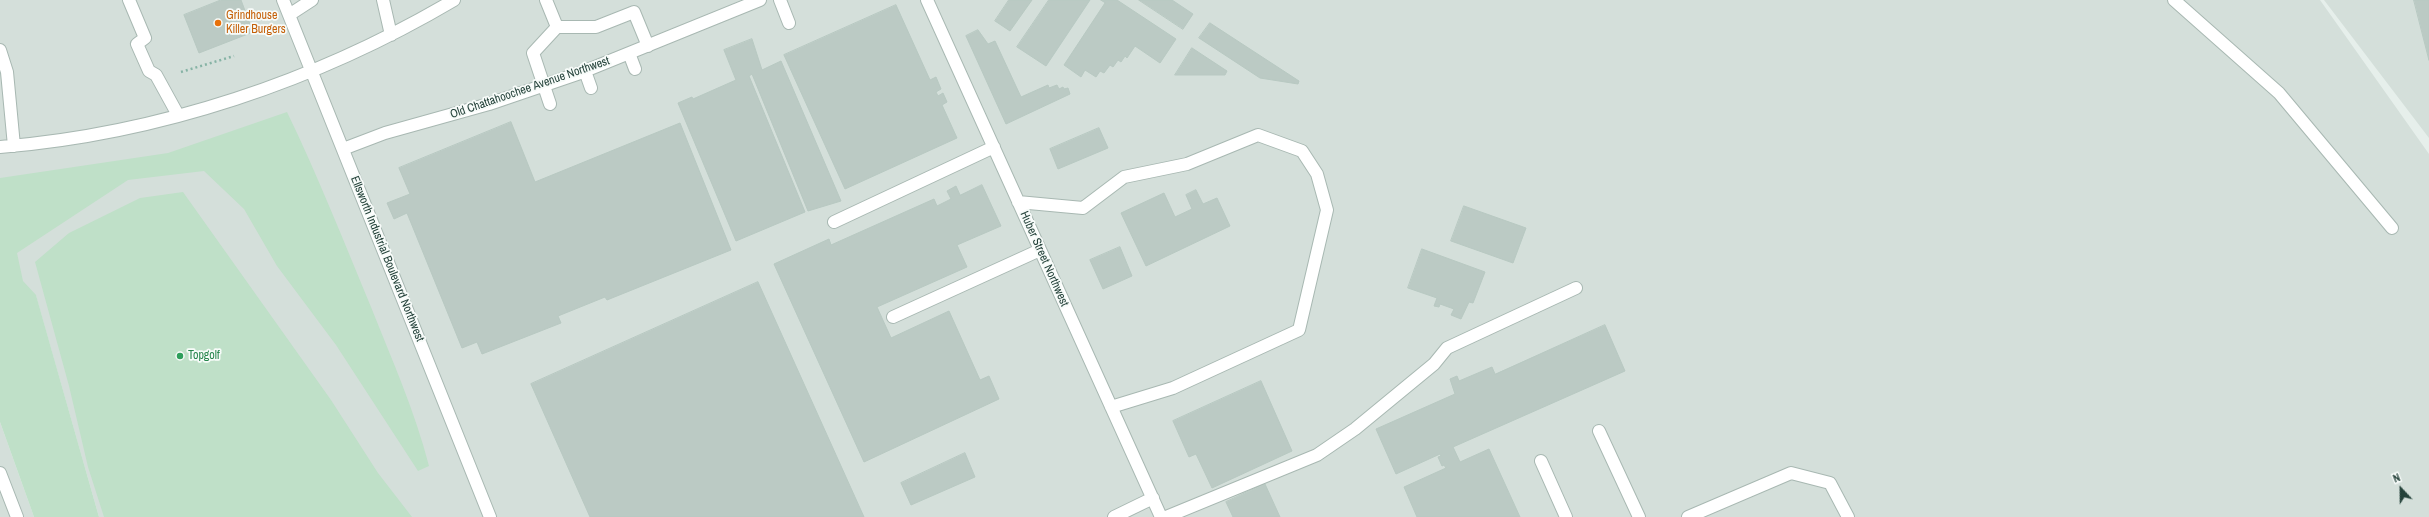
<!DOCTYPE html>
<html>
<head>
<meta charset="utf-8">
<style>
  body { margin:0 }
  #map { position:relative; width:2429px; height:517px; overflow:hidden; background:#e6efeb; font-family:"Archivo Narrow",sans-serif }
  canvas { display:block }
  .north { position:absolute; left:2381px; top:469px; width:40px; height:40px; -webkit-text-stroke:3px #f7fbf9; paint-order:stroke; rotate:338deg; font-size:11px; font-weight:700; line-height:16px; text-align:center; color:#24423a }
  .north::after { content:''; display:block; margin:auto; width:14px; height:18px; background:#24423a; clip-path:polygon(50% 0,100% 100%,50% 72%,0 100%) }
</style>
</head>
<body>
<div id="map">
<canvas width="2429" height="517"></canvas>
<div class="north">N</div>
</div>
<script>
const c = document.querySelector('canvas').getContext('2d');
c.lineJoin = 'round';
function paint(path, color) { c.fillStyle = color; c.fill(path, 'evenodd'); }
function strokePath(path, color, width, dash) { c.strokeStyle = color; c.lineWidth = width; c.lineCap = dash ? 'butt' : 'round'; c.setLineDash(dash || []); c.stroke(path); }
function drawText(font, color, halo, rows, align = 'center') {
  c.font = font + ' "Archivo Narrow",sans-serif'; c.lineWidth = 3.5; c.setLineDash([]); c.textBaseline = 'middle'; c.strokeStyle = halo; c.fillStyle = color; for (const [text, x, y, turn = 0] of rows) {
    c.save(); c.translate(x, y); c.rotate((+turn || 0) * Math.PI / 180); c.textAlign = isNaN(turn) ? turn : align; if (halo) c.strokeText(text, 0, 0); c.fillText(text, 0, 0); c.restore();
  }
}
paint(new Path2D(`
  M0 0H2320L2429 154V517H99L36 296 0 311Z
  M2324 0H2429V138Z
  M0 422 34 517H0Z`), '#d4dfda');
paint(new Path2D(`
  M287 112C318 176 344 242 371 307 392 360 415 411 429 466L418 471 336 345 277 266 244 209 204 171 128 180 17 253 23 281 36 295 99 517H34L0 422V178L168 153Z
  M183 192 331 400 378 473 412 517H104L88 467 69 386 35 262 69 233 140 198Z`), '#bfe0c8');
const building = new Path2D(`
  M221 0H241L253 32 199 53 184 15Z
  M1009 0H1032L1010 31 995 21Z
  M1049 0H1090L1046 66 1017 47Z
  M1101 0H1117L1176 39 1160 63 1135 46 1127 58 1125 56 1121 62 1118 60 1113 67 1110 65 1104 73 1100 71 1096 77 1085 70 1081 77 1064 65 1105 3Z
  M1139 0H1172L1193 14 1183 29Z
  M2414 0H2429V60Z
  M896 5 930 80 936 77 941 89 936 92 938 96 943 93 947 102 942 105 957 138 845 189 784 55Z
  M1210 23 1299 81 1298 84 1260 78 1199 38Z
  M978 30 988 44 995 41 1021 97 1048 85 1049 88 1057 85 1059 89 1063 87 1064 89 1068 88 1070 94 1006 124 966 36Z
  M752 39 762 70 781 61 841 201 808 211 752 74 749 76 805 212 736 241 678 103 692 97 693 99 736 80 724 50Z
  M1192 48 1227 71 1225 75H1175Z
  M511 122 535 182 680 123 731 250 607 300 605 297 558 316 561 323 482 354 477 342 462 348 407 213 394 219 387 203 410 194 399 168Z
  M1099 128 1108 148 1058 169 1050 149Z
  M982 185 1001 226 957 245 967 267 877 307 891 338 949 311 980 380 989 376 999 399 864 462 774 264 829 239 831 245 934 199 937 206 951 199 947 191 956 186 960 195Z
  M1196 190 1203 204 1217 198 1230 226 1146 266 1121 213 1164 193 1175 217 1192 209 1186 195Z
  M1464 206 1526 228 1513 263 1451 241Z
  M1120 247 1132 276 1103 289 1090 260Z
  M1422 249 1485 272 1473 303 1469 302 1461 319 1451 315 1454 309 1440 304 1439 307 1434 306 1437 298 1408 288Z
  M758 282 864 517H590L531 384Z
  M1605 325 1625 371 1453 447 1460 462 1489 449 1520 517H1417L1404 487 1446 468 1444 465 1442 466 1438 457 1441 456 1440 454 1396 474 1376 429 1455 394 1450 379 1457 376 1459 381 1492 367 1495 374Z
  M1261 381 1292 451 1212 488 1196 454 1189 457 1173 421Z
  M965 453 975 477 911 505 901 483Z
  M1265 484 1280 517H1233L1226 502Z`);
paint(building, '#bbcac4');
strokePath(building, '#b8c9c2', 1);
const minor = new Path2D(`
  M129 0 145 38 137 44 149 71 156 75 178 115
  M283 0 490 517
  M383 0 391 35
  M546 0 557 27 533 53 550 104
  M780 0 789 23
  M927 0 1161 517
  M2174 0 2279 93 2392 228
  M289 15 312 0
  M557 27H596L634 12 648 46
  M0 50 7 72 14 146
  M629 53 635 69
  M585 71 591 88
  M0 147C159 134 317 81 454 0
  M343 149 385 133 489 104 580 73 760 0
  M1018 202 1083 208 1124 177 1187 164 1258 135 1302 151 1317 174 1327 210 1299 330 1173 388 1111 407
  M834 222 994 147
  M893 317 1040 250
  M1599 431 1639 517
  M1541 461 1566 517
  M0 473 17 517
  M1114 517 1153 498
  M1166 517 1317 455 1355 429 1434 364 1447 348 1576 288
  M1688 517 1791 473 1830 483 1848 517`);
strokePath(minor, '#a8b8b2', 14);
strokePath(new Path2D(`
  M181 72 234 56`), '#86b3a5', 2.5, [2, 3]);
strokePath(minor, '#fff', 12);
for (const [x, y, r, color] of [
  [218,23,4,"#e8710a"],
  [180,356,4,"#2e9e5b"]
]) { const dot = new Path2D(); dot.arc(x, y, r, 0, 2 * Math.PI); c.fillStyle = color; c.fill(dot); strokePath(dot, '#f7fbf9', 1.5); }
drawText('12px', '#c56008', '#f7fbf9', [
  ["Grindhouse",226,16],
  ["Killer Burgers",226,30]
], 'left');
drawText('12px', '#24423a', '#f7fbf9', [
  ["Old Chattahoochee Avenue Northwest",530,88,-19],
  ["Ellsworth Industrial Boulevard Northwest",387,259,68],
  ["Huber Street Northwest",1044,259,66]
]);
drawText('12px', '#27864d', '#f7fbf9', [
  ["Topgolf",188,356]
], 'left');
</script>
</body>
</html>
